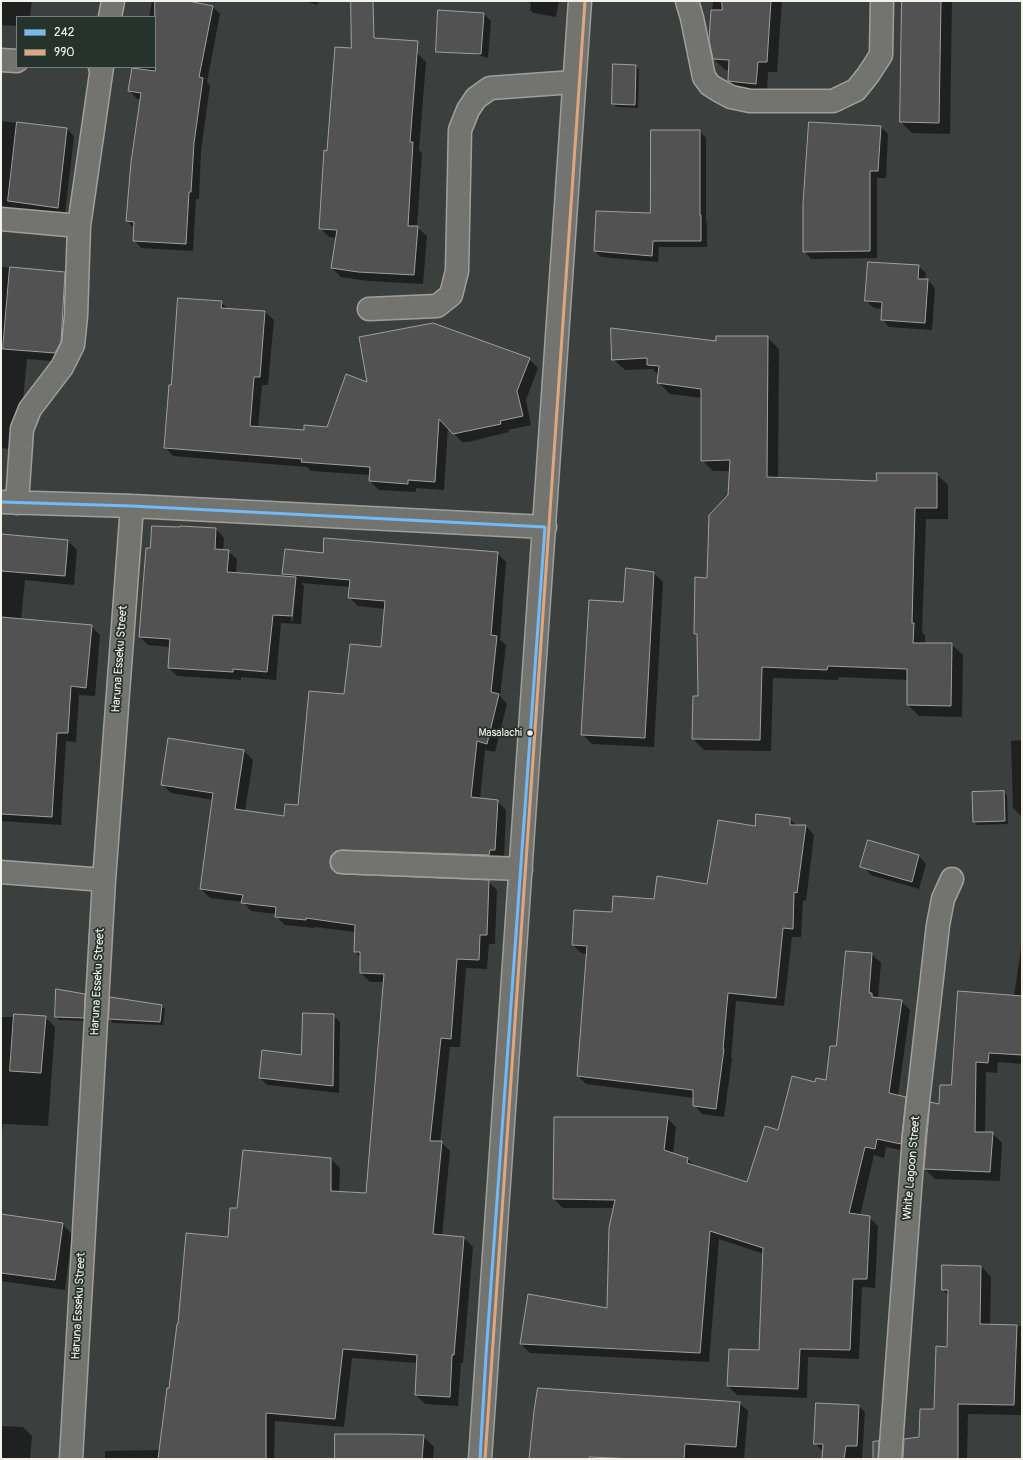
<!DOCTYPE html>
<html>
<head>
<meta charset="utf-8">
<style>
  body { margin:0 }
  #map { position:relative; width:1023px; height:1460px; overflow:hidden; background:#3b3f3d; font-family:Pangolin,sans-serif }
  canvas { display:block }
  .frame { position:absolute; inset:0; border:2px solid #f4f1e8; pointer-events:none }
  .legend { position:absolute; left:16px; top:16px; width:140px; height:52px; box-sizing:border-box; background:#26332d; border:1px solid #787f78; margin:0; padding:5px 7px; list-style:none; font-size:12px; color:#f4f1e8 }
  .legend li { display:flex; align-items:center; gap:8px; height:20px }
  .legend b { width:20px; border:1px solid #787f78 }
</style>
</head>
<body>
<div id="map">
<canvas width="1023" height="1460"></canvas>
<div class="frame"></div>
<ul class="legend">
<li><b style="height:5px;background:#73baf8"></b>242</li>
<li><b style="height:5px;background:#dfa77e"></b>990</li>
</ul>
</div>
<script>
const c = document.querySelector('canvas').getContext('2d');
c.lineJoin = 'round';
function paint(path, color) { c.fillStyle = color; c.fill(path, 'evenodd'); }
function strokePath(path, color, width, dash) { c.strokeStyle = color; c.lineWidth = width; c.lineCap = dash ? 'butt' : 'round'; c.setLineDash(dash || []); c.stroke(path); }
function drawText(font, color, halo, rows, align = 'center') {
  c.font = font + ' Pangolin,sans-serif'; c.lineWidth = 3.5; c.setLineDash([]); c.textBaseline = 'middle'; c.strokeStyle = halo; c.fillStyle = color; for (const [text, x, y, turn = 0] of rows) {
    c.save(); c.translate(x, y); c.rotate((+turn || 0) * Math.PI / 180); c.textAlign = isNaN(turn) ? turn : align; if (halo) c.strokeText(text, 0, 0); c.fillText(text, 0, 0); c.restore();
  }
}
paint(new Path2D(`
  M1 1H32L30 16H23L22 17H17V26L1 25Z
  M152 1H183L213 7 220 14 207 82 210 86 201 151 199 199H196L193 251 141 248 134 240 135 229 127 221 141 99H137L130 91 133 67H155V17H149Z
  M305 1H319L317 5Z
  M529 1H559L556 17 533 13 530 10 531 4Z
  M713 1H782L777 72H768L767 94 740 92 729 81 730 70H725L714 59 710 40Z
  M903 1H952L950 134 912 133 901 122Z
  M484 14 491 21 488 58 445 44Z
  M336 48 417 53 426 62 419 150 422 153 417 227 427 236 423 284 368 281 341 277 332 268 337 238 329 237 320 228 328 152Z
  M636 66 639 69 638 108 617 107 613 104Z
  M1 121 67 129 74 136 65 214 1 207Z
  M881 127 888 134 886 178H877V258L811 259 804 251Z
  M700 131 706 138V221L707 222V247H659L658 262 601 257 595 251 651 214Z
  M918 266 926 273 925 280H928L935 288 932 330 889 327 882 319V309L874 308 866 301Z
  M1 267 65 273 74 282 65 362 27 359 18 450 1 448Z
  M221 302 228 309 265 312 274 320 268 385H262L258 428 305 432 328 428 368 384 529 359 538 368 526 400 531 425 508 430 509 432 468 442H462L448 427 444 490 416 488V492L379 490 370 481 371 475 311 471 307 467 173 456 165 447 172 386Z
  M767 337 779 349 778 479 878 482 936 474 948 485V519H926L922 633 925 635V644H951L963 655 962 717 919 716 908 705V680L839 677 838 680 773 678 771 751 704 750 693 739 694 697H699L698 638 695 634 729 496 731 471H713L702 460V398L670 394 658 382 659 376 653 369 625 370 613 359 717 343Z
  M216 529 224 538 223 550 228 551 237 559 236 574 286 577 283 574 323 554 497 553 506 562 500 640 506 645 500 696 507 704 495 752 485 750 480 799 497 801 506 810 504 859 338 871 339 875 488 881 497 890 495 944H489L487 969 466 968 460 1047H450L440 1142H441L450 1151 442 1236 464 1238 473 1247 463 1363H461L458 1406 425 1404 416 1395 418 1363 352 1358 344 1427 275 1421 274 1459H105V1451L160 1450 170 1389 229 1238 238 1209 331 1159 340 1168 339 1193 367 1194 384 982H370L361 973V958L355 952 356 932 315 927 314 928 285 925 276 916V914L251 911 243 902 210 898 201 889 213 800 171 793 162 784 244 751 253 760 245 811 285 817 299 806 345 695 382 648 385 609 358 606 349 597 350 587 301 583 304 586 301 624 281 623 276 680 241 677V680L177 676 169 668 170 647 148 645 140 637ZM294 584H296L293 621H291Z
  M1 535 68 541 77 550 74 585 25 580 21 620 91 626 100 635 95 696 79 695 76 742 66 741 61 825 1 821Z
  M654 573 663 582 654 747 592 744 582 734 624 603Z
  M1022 740V817L1013 808 1011 741Z
  M1003 792 1007 795 1008 824 977 825 974 822Z
  M790 819 797 826H806L814 835 806 901 803 900 801 937H792L784 1006 736 1001 731 1058 732 1059 724 1117 702 1114 694 1105V1098L586 1084 578 1076 587 954 581 953 573 945 613 913 708 885 756 827Z
  M919 856 926 864 919 889 871 875 864 867Z
  M1022 941V1064L998 1062 997 1073 986 1072 985 1133H992L1002 1143 1000 1181 935 1179 925 1169 940 1105 952 1086 1014 996Z
  M872 954 881 963 878 999 901 1001 910 1010 898 1096 905 1098 914 1107 910 1152 886 1147 884 1158 874 1155 860 1216 869 1217 878 1226 875 1288 862 1287 859 1359 808 1357 807 1398 737 1395 728 1386 759 1351 764 1254 719 1239 709 1362 530 1353 521 1344 608 1309 614 1208H563L554 1199 667 1118 676 1127 673 1154 688 1159 696 1167 747 1184 778 1131 816 1083 827 1081 837 1048Z
  M85 994 88 998 87 1021 59 1020 56 1017Z
  M161 1006 165 1009 163 1025 113 1023 110 1019Z
  M333 1015 340 1022 339 1093 267 1085 260 1078 302 1056Z
  M1 1017H45L55 1027 48 1126 3 1124 1 1145Z
  M1 1215 62 1224 72 1234 65 1290 1 1281Z
  M981 1266 991 1277 990 1325 1022 1326V1415L968 1414 967 1459H916L920 1438 935 1410 948 1348 949 1296 943 1290Z
  M739 1403 748 1411 744 1459H530Z
  M817 1404 859 1406 865 1412 862 1459H823L824 1450H821L815 1443Z
  M1 1426 23 1427 32 1436 30 1459H1Z
  M423 1436 434 1447 433 1459H336Z`), '#0007');
const building = new Path2D(`
  M155 1H188L213 6 199 77 203 78 194 143 191 192H189L186 244 133 241 134 222 126 221 131 162 141 93 128 91 132 68 155 71Z
  M351 1H373L374 38 418 41 410 142H413L408 226H418L414 275 358 272 331 268 337 230 319 229 324 150 327 151 335 47 351 48Z
  M722 1H771L767 62H758L756 84 728 81 729 60 713 59 709 40 711 10H722Z
  M902 1H941L939 123 900 122Z
  M438 10 484 13 481 54 436 52Z
  M613 64 636 65 635 105 612 104Z
  M17 122 67 128 58 208 8 201Z
  M809 122 881 126 878 171H870V251L803 252V204Z
  M651 130H700V215H701V241H653L652 256 594 251 596 211 650 213Z
  M868 262 919 265 918 279H928L925 323 881 320 882 302 865 301Z
  M10 267 65 272 61 342 55 353 3 349Z
  M178 298 222 301 221 308 265 311 260 377H254L250 426 304 430V425L327 427 346 374 367 382 359 337 433 323 530 358 517 391 523 416 500 421 501 424 453 434 439 419 435 482 408 480V484L369 481 370 467 301 462 302 459 164 448 169 385H171Z
  M611 328 716 341V336H768L767 477 877 481 876 473H937V508H915L912 623H914L913 643H952L951 706 907 705V669L828 666 827 670 762 667 760 740 692 739 693 696H698L697 634H694L695 577 707 578 709 515 728 495 730 460 701 461V389L657 383 659 366 647 365V358L612 360Z
  M152 526 180 527V526L216 528 215 549 229 550 227 572 296 577 292 616 273 615 267 672 233 669V672L168 668 170 639 139 637 146 548H150Z
  M1 534 68 540 65 576 1 571Z
  M324 538 498 552 491 635 497 636 491 692 499 694 487 744 477 741 471 797 498 800 495 850H490L489 855 342 850 336 851 331 856 330 861 331 868 336 873 342 874 489 880 487 935H480L479 960 457 959 451 1039 441 1038 430 1141H442L433 1234 464 1237 454 1355H452L450 1397 415 1395 417 1355 343 1349 335 1419 266 1413V1459H158L167 1388H169L177 1324H178L186 1233 228 1237 230 1208H237L243 1150 331 1158V1191L366 1193 384 974 360 973V952H354L355 925 306 918V920L275 917 276 907 241 903 243 895 200 889 213 793 161 785 168 738 244 750 235 809 284 816 285 804 298 805 309 691 344 694 350 644 381 647 385 601 348 598 350 580 282 574 285 549 323 553Z
  M626 568 654 572 645 738 581 735 589 600 623 602Z
  M1 617 92 625 86 688 71 686 68 733H57L52 817 1 814Z
  M1004 791 1005 821 973 822 972 792Z
  M756 814 790 818V825H806L797 893 794 892 793 929 783 928 776 998 728 993 723 1049H724L716 1109 693 1106V1090L577 1076 587 946 572 945 574 910 612 912 613 896 654 899 657 876 707 884 718 820 755 826Z
  M868 840 919 855 912 882 860 867Z
  M846 951 872 953 869 993H872V997L902 1000 889 1093 906 1097 901 1144 877 1139 875 1149 865 1147 849 1213 870 1216 867 1279H853L850 1350 800 1349 798 1389 727 1386 729 1349 759 1350 763 1248 710 1231 700 1353 520 1344 528 1294 607 1308 609 1228 615 1200 553 1199 554 1117H668L664 1150 688 1158 687 1163 747 1182 765 1126 778 1130 792 1076 815 1082 816 1078 826 1080 830 1046H836Z
  M56 989 85 994 84 1018 55 1017Z
  M958 991 1022 996V1055L989 1053 988 1063 976 1062 975 1132H993L990 1172 924 1169 930 1102 939 1104 940 1085H951Z
  M110 997 162 1005 160 1022 109 1019Z
  M303 1013 334 1014 333 1086 259 1078 262 1050 301 1055Z
  M14 1014 46 1016 41 1073 10 1071Z
  M1 1214 63 1223 55 1280 1 1273Z
  M942 1265 981 1266 980 1324 1017 1325 1014 1405 958 1404V1459H903L904 1439 919 1437 920 1409H934L936 1346 947 1347 948 1290H942Z
  M538 1388 740 1402 736 1447 685 1444 684 1459H636L589 1457V1459H529L534 1411Z
  M816 1403 859 1405 857 1446H846L844 1459H822L823 1444H814Z
  M335 1434H392L424 1435 422 1459H335Z
  M879 1441 878 1459H873V1442Z`);
paint(building, '#525252');
strokePath(building, '#9fa09d', 1);
const minor = new Path2D(`
  M687 1 692 18 704 77 710 85 718 90 731 97 750 101H833L856 90 868 75 881 55 882 1
  M110 17 113 1
  M1 60 17 61
  M1 219 79 226
  M369 309 437 306 451 295 457 271 460 130 468 110 476 98 490 88 574 82
  M1 502 132 506 545 527
  M17 503 22 429 30 409 62 367 73 345 76 316 79 226 102 67H100
  M342 862 521 869
  M1 872 104 880
  M71 1459 104 880 132 506
  M480 1459 580 1
  M890 1459 914 1136 938 925 943 899 952 879`);
strokePath(minor, '#9fa09d', 25);
strokePath(minor, '#737470', 22);
strokePath(new Path2D(`
  M1 502 132 506 545 527 486 1355 480 1459`), '#73baf8', 3);
strokePath(new Path2D(`
  M485 1459 585 1`), '#dfa77e', 3);
for (const [x, y, r, color] of [
  [530,733,3.5,"#f4f1e8"]
]) { const dot = new Path2D(); dot.arc(x, y, r, 0, 2 * Math.PI); c.fillStyle = color; c.fill(dot); strokePath(dot, '#26332d', 1.5); }
drawText('11px', '#f4f1e8', '#26332d', [
  ["Masalachi",522,733]
], 'right');
drawText('12px', '#f4f1e8', '#26332d', [
  ["Haruna Esseku Street",120,659,-86],
  ["Haruna Esseku Street",98,982,-87],
  ["White Lagoon Street",912,1168,-85],
  ["Haruna Esseku Street",79,1306,-87]
]);
</script>
</body>
</html>
